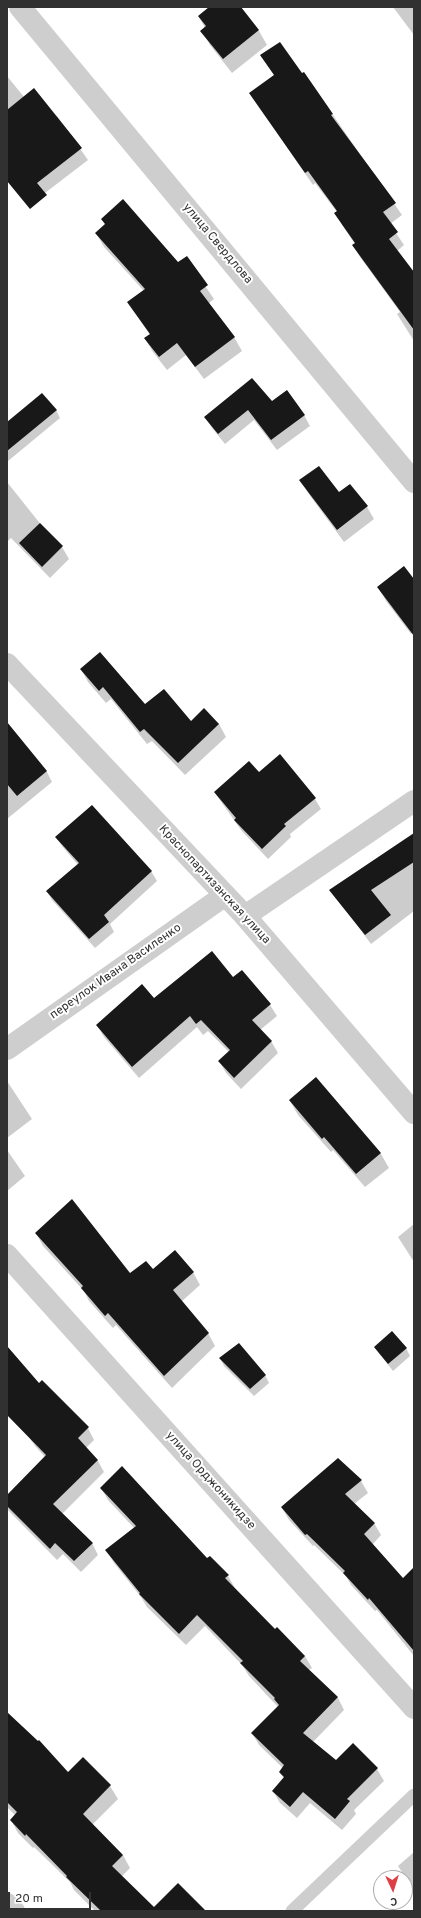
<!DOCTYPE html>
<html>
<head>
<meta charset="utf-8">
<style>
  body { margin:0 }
  #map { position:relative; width:421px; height:1918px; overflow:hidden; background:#fff; font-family:Overpass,sans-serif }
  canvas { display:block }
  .frame { position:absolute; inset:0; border:8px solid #313131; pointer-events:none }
  .north { position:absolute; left:373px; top:1870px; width:40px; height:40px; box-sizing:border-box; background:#fff; border:1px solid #adadad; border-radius:50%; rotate:176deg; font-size:11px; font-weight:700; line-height:16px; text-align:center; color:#313131 }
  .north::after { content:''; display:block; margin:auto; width:14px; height:18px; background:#dd3f44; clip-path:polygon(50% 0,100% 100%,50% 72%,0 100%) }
  .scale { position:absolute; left:8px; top:1892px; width:83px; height:18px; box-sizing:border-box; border:2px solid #313131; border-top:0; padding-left:5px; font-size:12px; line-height:14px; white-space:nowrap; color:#313131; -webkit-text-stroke:3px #fff; paint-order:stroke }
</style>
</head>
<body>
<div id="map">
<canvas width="421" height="1918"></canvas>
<div class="frame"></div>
<div class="north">С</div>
<div class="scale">20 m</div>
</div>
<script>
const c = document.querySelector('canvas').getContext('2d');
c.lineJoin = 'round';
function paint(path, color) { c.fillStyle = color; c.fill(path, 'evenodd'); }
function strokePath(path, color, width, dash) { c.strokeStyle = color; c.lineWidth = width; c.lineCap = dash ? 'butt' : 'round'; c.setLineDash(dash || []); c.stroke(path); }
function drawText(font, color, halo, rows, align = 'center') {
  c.font = font + ' Overpass,sans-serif'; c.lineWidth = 4; c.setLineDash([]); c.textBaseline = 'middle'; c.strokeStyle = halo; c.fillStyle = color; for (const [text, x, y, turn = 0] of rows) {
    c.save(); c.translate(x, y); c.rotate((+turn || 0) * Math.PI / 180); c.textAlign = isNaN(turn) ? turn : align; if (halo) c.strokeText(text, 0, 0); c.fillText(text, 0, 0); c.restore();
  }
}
paint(new Path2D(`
  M211 7H239L259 31 267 45 232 73 210 45 202 31 205 28 199 17Z
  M393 7H414V35Z
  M261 55 301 75 304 73 402 215 390 224 404 245 397 251 414 274V341L397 314 400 312 360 257 353 245 355 244 342 225 337 212 315 183 313 185 258 105 275 76Z
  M7 76 24 97 55 117 57 116 88 160 28 206 7 179Z
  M102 219 178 264 186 258 214 299 208 304 234 337 242 351 204 379 186 355 167 370 153 352 145 339 150 335 128 302 144 291 104 247 96 233 106 225Z
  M272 403 304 415 310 426 277 450 254 420 225 444 212 428 206 418Z
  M56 410 60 418 8 461 7 423Z
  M301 481 339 494 367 507 374 519 344 542 308 493Z
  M7 482 42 526 62 547 69 559 50 578 11 538 7 542Z
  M414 580V631L411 634 386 601 378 587Z
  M81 669 145 706 191 722 219 724 226 737 185 775 152 741 147 744 111 699 106 703 88 682Z
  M7 729 17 735 47 772 52 782 7 819Z
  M259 773 315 799 321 809 290 834 291 837 268 859 241 830 215 793Z
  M414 835V911L371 944 331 890Z
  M56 837 151 871 157 881 110 924 114 932 95 948 52 900 47 891 78 865 62 846Z
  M233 979 270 1005 277 1016 260 1030 271 1041 278 1053 241 1089 226 1073 219 1061 229 1052 208 1031 203 1035 197 1027 139 1078 104 1037 97 1025 154 999Z
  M316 1078 381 1154 389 1168 365 1187 333 1150 331 1152 298 1115 290 1101Z
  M7 1081 32 1119 7 1138Z
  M7 1150 25 1176 7 1191Z
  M414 1224V1262L398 1237Z
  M36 1233 130 1274 153 1271 193 1272 200 1285 181 1302 208 1333 215 1346 172 1388 116 1325 113 1328 89 1301 84 1291 43 1246Z
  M7 1347 39 1384 88 1428 94 1440 86 1448 98 1461 104 1472 62 1514 92 1543 98 1555 81 1572 63 1554 57 1560 7 1509V1497L45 1457 35 1446 7 1405Z
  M375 1348H406L410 1356 393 1371Z
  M220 1358 265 1375 269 1383 254 1396 224 1366Z
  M361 1481 368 1493 354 1504 374 1523 381 1535 372 1545 403 1579 414 1583V1656L377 1610 375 1611 351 1585 346 1576 314 1545 313 1546 289 1520 282 1508Z
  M101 1488 207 1560 210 1557 228 1576 235 1588 275 1631 305 1656 312 1668 309 1670 338 1698 344 1710 313 1742 336 1761 377 1769 384 1781 354 1810 356 1814 342 1830 310 1803 297 1818 280 1803 273 1791 284 1779 280 1772 283 1768 259 1745 252 1733 278 1707 249 1676 242 1665 205 1626 186 1645 147 1607 141 1597 114 1563 107 1551 135 1529 108 1500Z
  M7 1713 68 1773 83 1758 110 1786 118 1799 92 1825 123 1855 130 1868 121 1877 153 1908 178 1885 201 1911H93L94 1910 74 1890 70 1882 34 1847 33 1848 18 1833 11 1820 16 1816 7 1807Z
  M414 1852V1891L398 1866Z`), '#0003');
paint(new Path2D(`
  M209 7H241L259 30 223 59 200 31 206 26 198 16Z
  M280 42 302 73 304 72 333 114 331 115 396 203 383 212 398 232 389 239 414 272V330L352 245 355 243 334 213 337 211 308 171 305 173 249 93 274 75 260 55Z
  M34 88 82 148 37 183 47 195 30 209 7 181V110Z
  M123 199 178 262 187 256 208 285 200 291 235 337 195 367 177 343 159 357 144 338 150 334 127 302 145 289 95 233 105 224 101 219Z
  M252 378 272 401 287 390 305 415 271 440 248 410 218 434 204 417Z
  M42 393 57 410 7 451V422Z
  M319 466 339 492 350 484 368 506 337 530 299 480Z
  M40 523 63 546 42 567 19 543Z
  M404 566 414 579V636L377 587Z
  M100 652 145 704 164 689 191 721 204 708 219 724 178 763 144 729 140 732 103 687 99 691 80 669Z
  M7 722 47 771 17 796 7 784Z
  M280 754 316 798 284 824 286 826 262 849 234 820 236 818 214 792 249 761 259 772Z
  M92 805 152 871 104 915 109 922 89 939 46 891 79 863 55 837Z
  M414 833V862L371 890 391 915 365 935 329 890Z
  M212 951 233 977 242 970 271 1004 252 1020 272 1041 234 1078 218 1061 230 1050 201 1020 196 1024 190 1016 132 1067 96 1025 142 984 154 998Z
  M316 1077 381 1153 356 1174 324 1137 322 1139 289 1100Z
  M72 1199 130 1273 146 1261 153 1269 175 1250 194 1272 173 1290 209 1333 164 1376 108 1313 105 1316 81 1288 83 1286 35 1233Z
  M392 1331 407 1348 388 1364 374 1347Z
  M239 1343 266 1375 250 1389 219 1358Z
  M7 1346 39 1383 42 1380 89 1427 78 1438 98 1460 53 1504 93 1543 74 1561 55 1543 50 1549 7 1506V1495L46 1455 7 1415Z
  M338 1458 362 1480 345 1494 375 1523 364 1534 403 1578 414 1567V1651L369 1598 368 1600 343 1573 345 1571 307 1534 305 1535 281 1507Z
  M122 1466 207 1558 210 1556 229 1575 225 1578 275 1629 277 1627 305 1656 300 1661 338 1697 303 1733 336 1760 353 1743 378 1768 347 1799 350 1801 335 1819 303 1792 290 1807 272 1791 284 1777 279 1772 284 1765 251 1733 279 1705 274 1699 275 1698 240 1663 243 1661 197 1615 179 1634 139 1594 140 1593 105 1550 136 1526 100 1488Z
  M7 1712 38 1741 39 1740 68 1772 83 1757 111 1785 83 1814 123 1855 112 1866 154 1907 178 1883 206 1911H101L66 1877 67 1876 26 1834 25 1836 10 1820 17 1812 7 1802Z`), '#181818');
strokePath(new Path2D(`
  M292 1911 414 1795`), '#cecece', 13);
strokePath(new Path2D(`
  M20 7 414 482
  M245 916 414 801
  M7 1049 224 896
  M7 1255 414 1708
  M7 1904 14 1911`), '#cecece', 22);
strokePath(new Path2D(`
  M7 664 245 916 414 1113`), '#cecece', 22);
drawText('12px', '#313131', '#fff', [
  ["улица Свердлова",217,244,50],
  ["Краснопартизанская улица",214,885,47],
  ["переулок Ивана Василенко",116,972,-35],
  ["улица Орджоникидзе",210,1481,48]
]);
</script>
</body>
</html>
